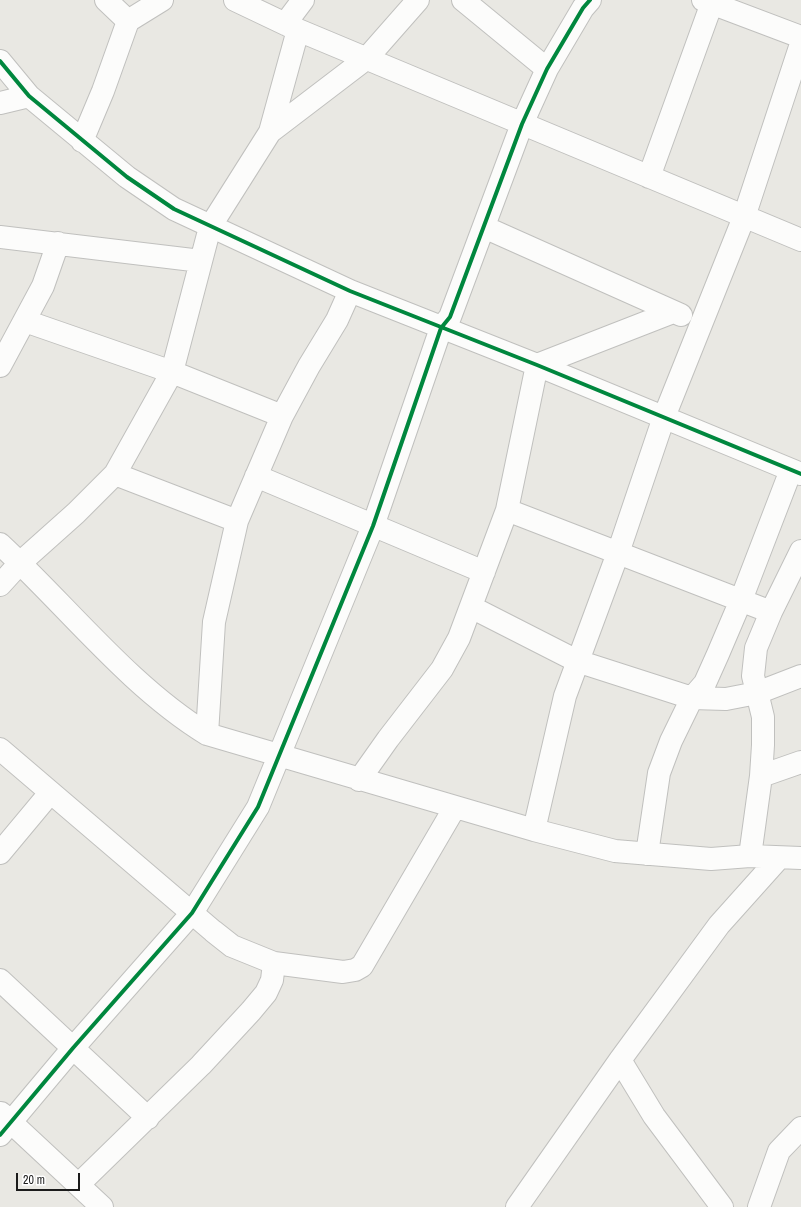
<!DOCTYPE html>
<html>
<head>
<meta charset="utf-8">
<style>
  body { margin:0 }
  #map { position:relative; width:801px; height:1207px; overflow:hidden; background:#e9e8e3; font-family:"Archivo Narrow",sans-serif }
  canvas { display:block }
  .scale { position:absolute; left:16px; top:1173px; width:64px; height:18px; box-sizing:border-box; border:2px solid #1b1b1b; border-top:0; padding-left:5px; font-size:12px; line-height:14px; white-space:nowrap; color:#1b1b1b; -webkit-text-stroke:3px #fff; paint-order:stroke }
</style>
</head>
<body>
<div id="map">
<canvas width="801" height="1207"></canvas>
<div class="scale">20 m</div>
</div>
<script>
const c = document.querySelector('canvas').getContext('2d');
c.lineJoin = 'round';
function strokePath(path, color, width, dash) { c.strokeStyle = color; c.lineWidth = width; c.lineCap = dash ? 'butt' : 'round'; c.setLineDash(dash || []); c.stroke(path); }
const minor = new Path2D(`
  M106 0 128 21
  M235 0 298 30 801 240
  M463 0 547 69
  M703 0 801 37
  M285 24 303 0
  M0 61 29 96 127 177 174 209 350 291 537 365 801 474
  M0 103 29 96
  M270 132 367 58 418 0
  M82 141 103 91 128 21 162 0
  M649 177 713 0
  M484 227 681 315
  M0 237 201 261
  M25 321 172 372 282 416
  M0 366 43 286 58 243
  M115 474 237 521
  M256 476 484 572
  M507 510 771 612
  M0 544C67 606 130 687 207 734L534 830 615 851 711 859 750 856 801 858
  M0 585 20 563 76 513 115 474 172 372 210 227 270 132 298 30
  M471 607 577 661 692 698 726 699 757 693 801 676
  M207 734 214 622 237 521 282 416 309 366 337 320 350 291
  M0 749 213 931 232 946 274 963 272 980 266 993 251 1011 201 1065 79 1184
  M761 776 801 762
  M359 780 388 739 442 669 459 638 507 510 537 365 673 312
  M534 830 565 696 618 553 664 417 744 217 801 44
  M0 853 50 793
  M647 854 659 773 671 741 692 698 705 683 718 654 741 600 791 470
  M750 856 761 776 763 745V717L753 676 756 648 771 612 801 551
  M274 963 343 972 355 970 362 966 455 807
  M0 980 148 1118
  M620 1060 654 1116 722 1207
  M1 1113 102 1207
  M0 1135 73 1048 192 913 258 807 373 526 441 328 450 317 522 124 547 69 583 8 590 0
  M517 1207 620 1060 719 925 779 858
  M759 1207 779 1151 801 1128`);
strokePath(minor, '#c0c0be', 24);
strokePath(minor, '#fcfcfb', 22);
strokePath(new Path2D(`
  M0 61 29 96 127 177 174 209 350 291 537 365 801 474
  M0 1135 73 1048 192 913 258 807 373 526 441 328 450 317 522 124 547 69 583 8 590 0`), '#00873e', 4);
</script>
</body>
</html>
